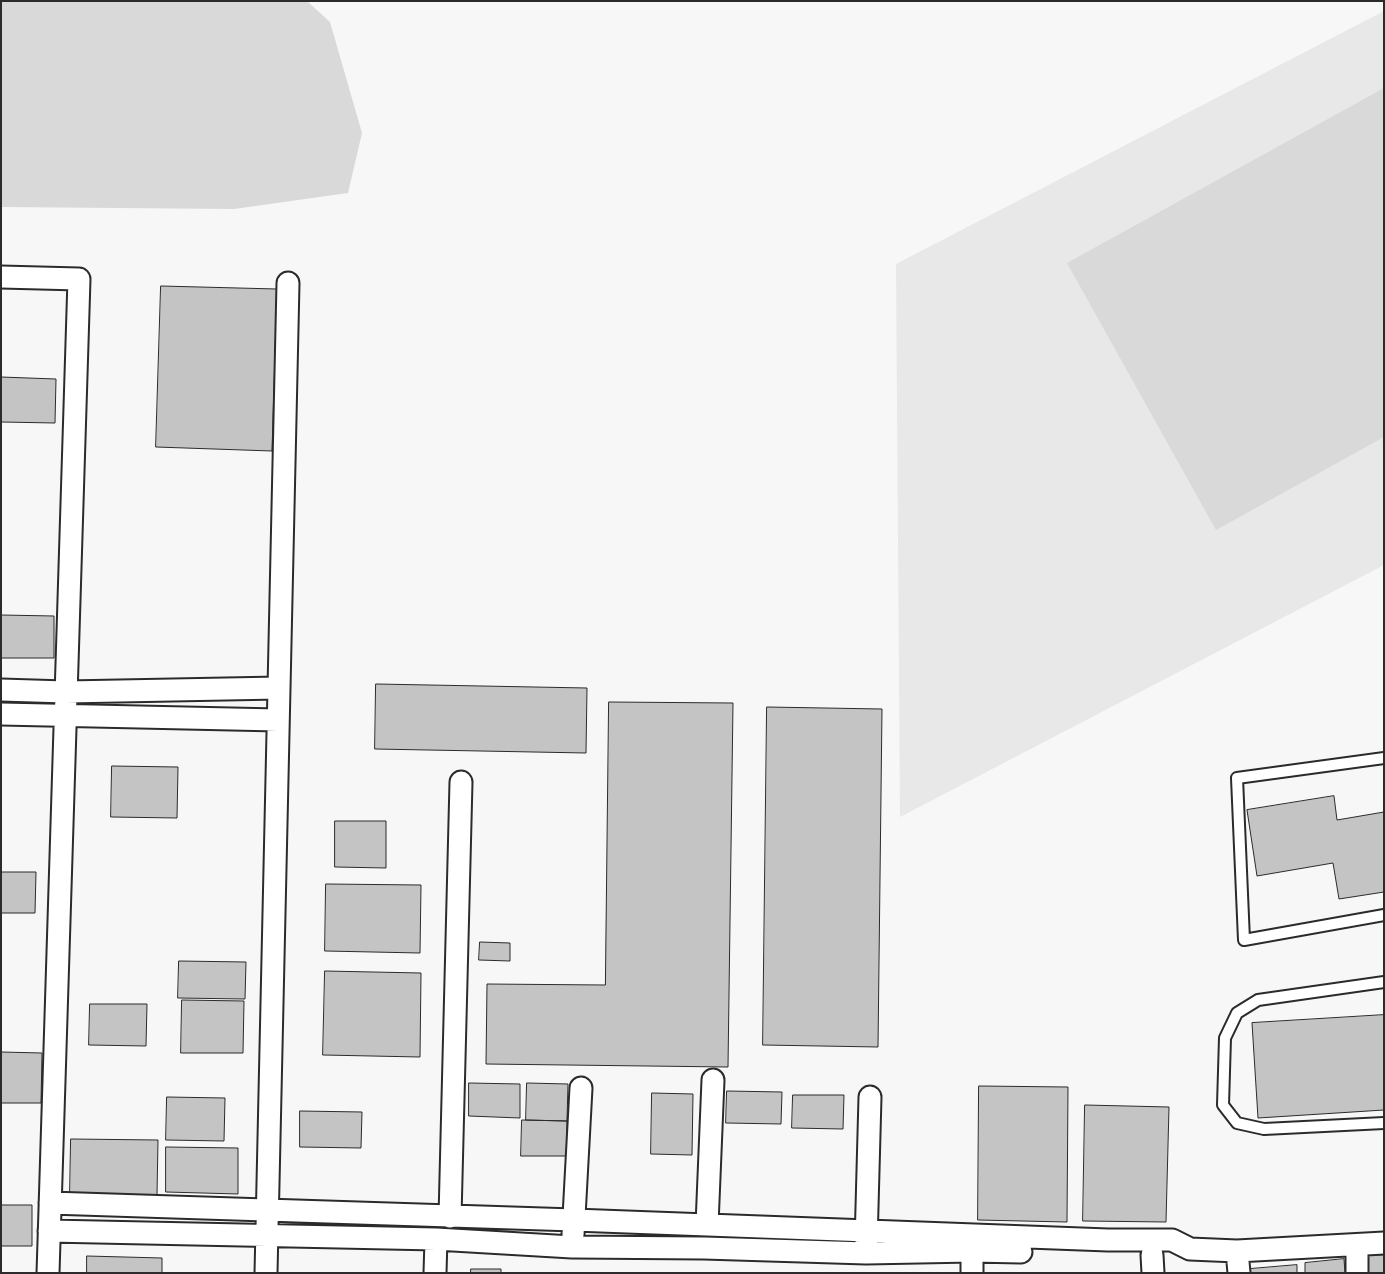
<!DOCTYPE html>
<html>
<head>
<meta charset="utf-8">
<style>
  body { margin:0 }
  #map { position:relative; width:1385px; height:1274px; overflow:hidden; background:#f7f7f7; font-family:Delius,sans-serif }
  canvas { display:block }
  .frame { position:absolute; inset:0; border:2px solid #2b2b2b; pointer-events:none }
</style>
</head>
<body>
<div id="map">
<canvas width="1385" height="1274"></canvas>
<div class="frame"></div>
</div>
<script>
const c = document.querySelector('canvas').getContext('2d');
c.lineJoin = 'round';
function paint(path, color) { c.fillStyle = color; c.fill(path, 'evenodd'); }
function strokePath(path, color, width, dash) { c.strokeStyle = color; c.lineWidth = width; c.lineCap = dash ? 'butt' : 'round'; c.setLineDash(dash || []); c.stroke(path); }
paint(new Path2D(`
  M1384 11V565L900 817 896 264Z`), '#e8e8e8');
paint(new Path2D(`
  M1 1H307L330 22 362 133 348 193 234 209 1 207Z
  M1384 88V437L1216 530 1067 263Z`), '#d9d9d9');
const building = new Path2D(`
  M161 286 277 289 272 451 156 447Z
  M1 377 56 379 55 423 1 422Z
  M1 615 54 616V658H1Z
  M376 684 587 688 586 753 375 749Z
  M609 702 733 703 728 1067 486 1064 487 984 605 985Z
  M767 707 882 709 878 1047 763 1045Z
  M112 766 178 767 177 818 111 817Z
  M1334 796 1337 820 1384 812V892L1339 899 1333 863 1257 876 1247 810Z
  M335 821H386V868L335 867Z
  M1 872H36L35 913H1Z
  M326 884 421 885 420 953 325 951Z
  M480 942 510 943V961L479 960Z
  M179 961 246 962 245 999 178 998Z
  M325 971 421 973 420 1057 323 1055Z
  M182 1000 244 1001 243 1053H181Z
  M90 1004H147L146 1046 89 1045Z
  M1384 1015V1110L1258 1118 1252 1023Z
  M1 1052 42 1053 41 1103H1Z
  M469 1083 520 1084V1118L469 1116Z
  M527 1083 568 1084 567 1121 526 1120Z
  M979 1086 1068 1087 1067 1222 978 1220Z
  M727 1091 782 1092 781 1124 726 1123Z
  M652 1093 693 1094 692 1155 651 1154Z
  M793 1095H844L843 1129 792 1128Z
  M167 1097 225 1098 224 1141 166 1140Z
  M1085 1105 1169 1107 1166 1222 1083 1221Z
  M300 1111 362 1112 361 1148 300 1147Z
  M522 1120 567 1121V1156H521Z
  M71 1139 158 1140 157 1195 70 1193Z
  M166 1147 238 1148V1194L166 1192Z
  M1 1205H32V1246H1Z
  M1384 1255V1273H1368L1366 1256Z
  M87 1256 162 1258V1273H87Z
  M1344 1259 1345 1273H1305V1263Z
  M1297 1265V1273H1250V1269Z
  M471 1269H501V1273H471Z`);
paint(building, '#c4c4c4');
strokePath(building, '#2b2b2b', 1);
const lane = new Path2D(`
  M1384 758 1237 778 1244 940 1384 915
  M1384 982 1258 1000 1237 1013 1225 1038 1223 1105 1237 1123 1264 1129 1384 1123`);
const street = new Path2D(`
  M1 277 79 279 48 1273
  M1 690 66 692 279 688
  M1 714 278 720
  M50 1203 574 1220 1108 1240H1172L1190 1249 1237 1251 1384 1243
  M450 1217 461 782
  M707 1225 713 1080
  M49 1231 436 1239 572 1247 704 1248 866 1253 972 1251 1021 1252
  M573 1235 581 1088
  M866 1244 870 1097
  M1357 1246V1273
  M1237 1251 1239 1273
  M1152 1255 1153 1273
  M266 1273 288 283
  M435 1273 436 1239
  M972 1273V1251`);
strokePath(lane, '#2b2b2b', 14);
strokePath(street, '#2b2b2b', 25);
strokePath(lane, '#fff', 10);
strokePath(street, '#fff', 21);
</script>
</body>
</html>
